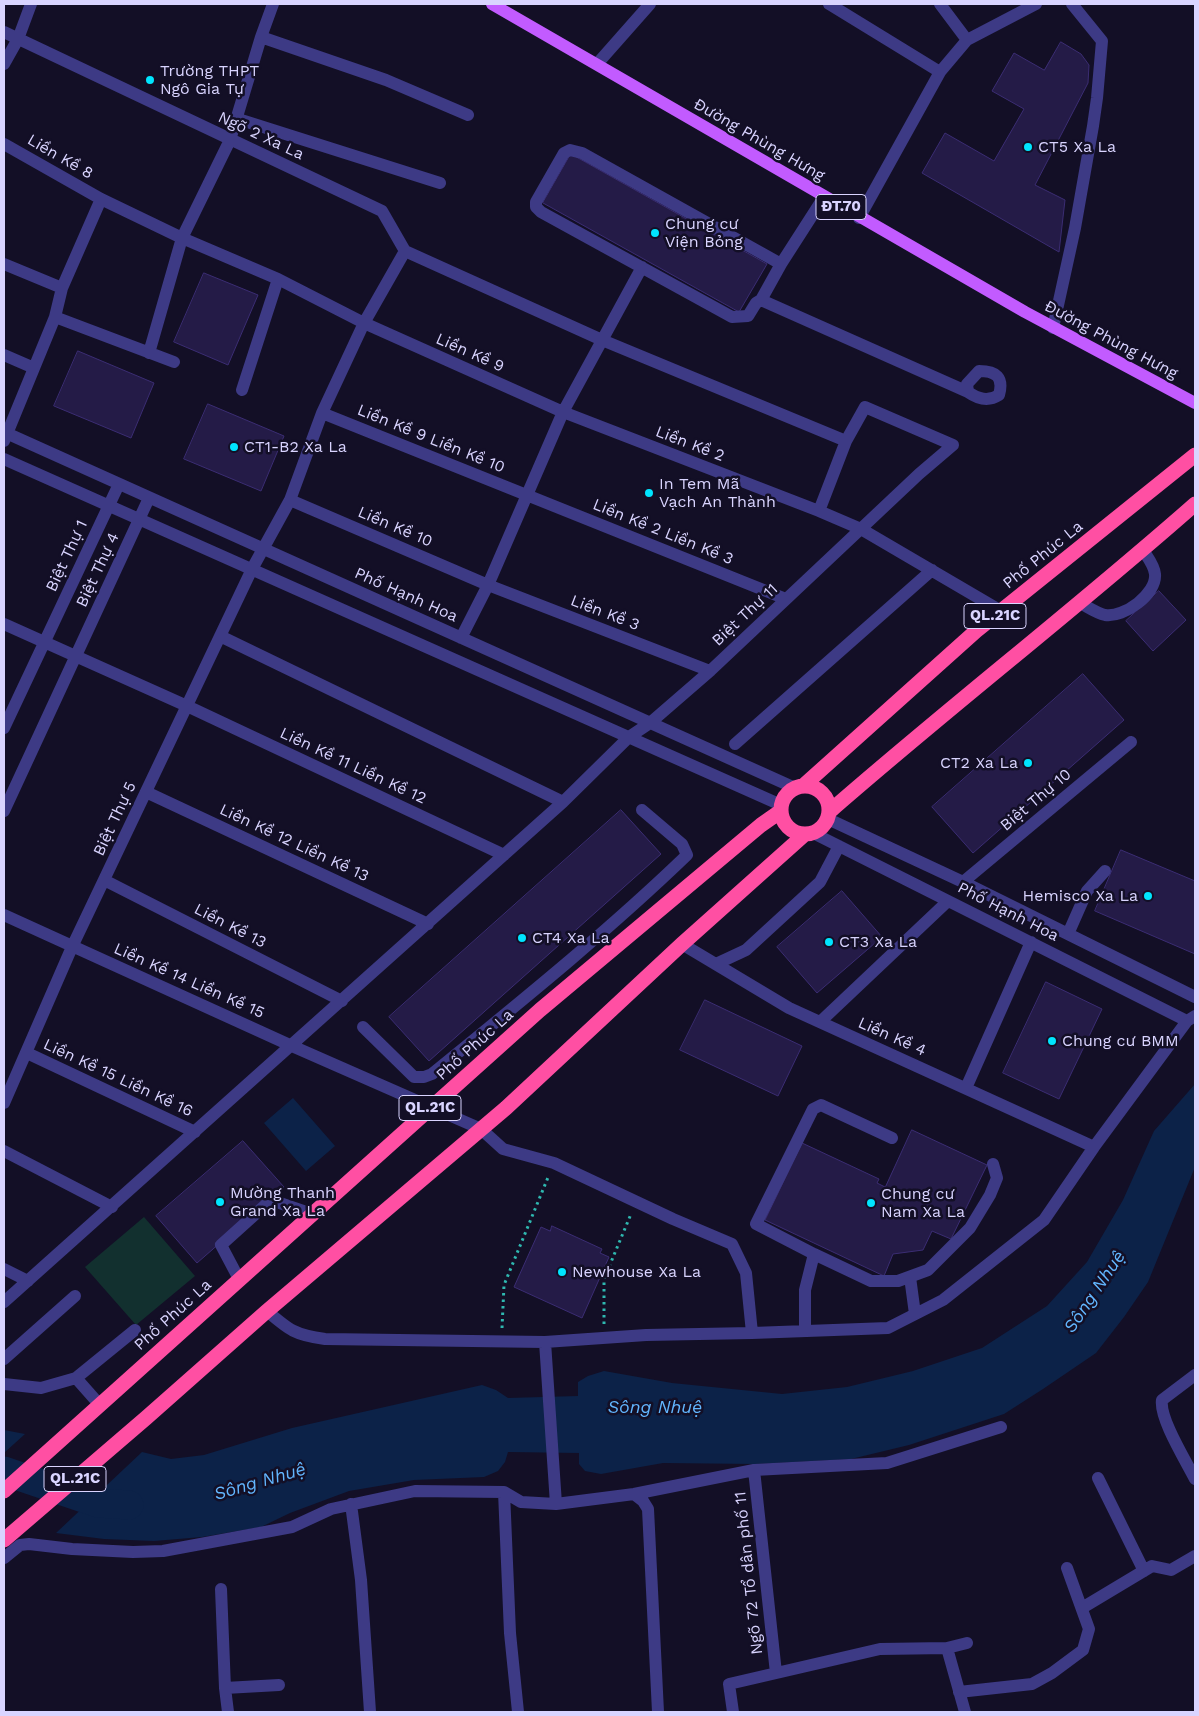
<!DOCTYPE html>
<html>
<head>
<meta charset="utf-8">
<style>
  body { margin:0 }
  #map { position:relative; width:1199px; height:1716px; overflow:hidden; background:#130f26; font-family:"Work Sans",sans-serif }
  canvas { display:block }
  .frame { position:absolute; inset:0; border:5px solid #d9d4ff; pointer-events:none }
</style>
</head>
<body>
<div id="map">
<canvas width="1199" height="1716"></canvas>
<div class="frame"></div>
</div>
<script>
const c = document.querySelector('canvas').getContext('2d');
c.lineJoin = 'round';
function paint(path, color) { c.fillStyle = color; c.fill(path, 'evenodd'); }
function strokePath(path, color, width, dash) { c.strokeStyle = color; c.lineWidth = width; c.lineCap = dash ? 'butt' : 'round'; c.setLineDash(dash || []); c.stroke(path); }
function drawText(font, color, halo, rows, align = 'center') {
  c.font = font + ' "Work Sans",sans-serif'; c.lineWidth = 5; c.setLineDash([]); c.textBaseline = 'middle'; c.strokeStyle = halo; c.fillStyle = color; for (const [text, x, y, turn = 0] of rows) {
    c.save(); c.translate(x, y); c.rotate((+turn || 0) * Math.PI / 180); c.textAlign = isNaN(turn) ? turn : align; if (halo) c.strokeText(text, 0, 0); c.fillText(text, 0, 0); c.restore();
  }
}
paint(new Path2D(`
  M144 1217 195 1276 136 1325 85 1267Z`), '#12302f');
paint(new Path2D(`
  M1195 1084V1167L1148 1282 1124 1317 1096 1353 1043 1389 1004 1414 909 1445 851 1459 755 1464 663 1463 601 1474 585 1471 579 1464V1453L508 1452 505 1462 498 1471 484 1477 414 1480 349 1491 290 1513 261 1527 202 1537 154 1541 104 1539 56 1533 142 1452 171 1459 204 1455 292 1428 482 1385 496 1390 508 1398 578 1396V1382L588 1376 604 1371 672 1383 782 1394 847 1387 913 1371 982 1348 1047 1306 1087 1262 1123 1200 1154 1131Z
  M293 1098 335 1146 306 1171 264 1123Z
  M4 1430 25 1434 4 1453Z`), '#0c2248');
strokePath(new Path2D(`
  M4 1471 98 1503 129 1505`), '#0c2248', 29);
const building = new Path2D(`
  M1061 42 1081 54 1089 65 1088 83 1035 185 1065 200 1059 252 922 173 945 133 994 161 1024 109 992 91 1014 53 1044 70Z
  M571 154 767 264 739 312 543 203Z
  M204 273 258 295 228 365 174 342Z
  M78 351 154 383 131 438 54 406Z
  M208 404 284 436 261 491 184 459Z
  M1159 591 1186 620 1153 651 1126 621Z
  M1083 674 1124 720 973 853 932 807Z
  M621 810 661 854 429 1061 389 1017Z
  M1121 850 1195 881V954L1095 911Z
  M842 891 882 937 817 993 777 947Z
  M1046 982 1102 1009 1059 1099 1003 1073Z
  M705 1000 802 1046 778 1096 680 1050Z
  M912 1130 987 1165 951 1239 932 1231 923 1250 893 1254 884 1276 765 1220 802 1143 879 1179 877 1183 885 1187Z
  M243 1141 284 1187 197 1263 156 1216Z
  M552 1226 602 1249 600 1253 609 1257 582 1318 514 1287 541 1227 550 1231Z`);
paint(building, '#241b47');
strokePath(building, '#3b2d73', 1);
strokePath(new Path2D(`
  M604 1324V1279L631 1214
  M502 1328 504 1285 549 1175`), '#2fb8b0', 3, [2.5, 4]);
strokePath(new Path2D(`
  M829 4 940 72
  M940 4 967 40
  M4 32 382 211 405 251
  M261 37 386 80 468 115
  M4 64 18 39 31 4
  M597 64 650 4
  M238 119 440 183
  M4 144 101 199 182 238 278 279 364 323 563 412 819 511 861 529 1001 611
  M859 218 940 72 967 40 1036 4
  M405 251 602 340 846 441
  M4 264 62 288
  M781 264 582 153 570 150 564 153 536 202V207L541 212 732 317 748 316 756 303 761 300 781 264 824 197
  M761 300 968 392C978 399 988 402 999 395 1004 377 996 371 979 371L967 384 968 392
  M55 317 174 362
  M1053 328 1075 228 1093 126 1097 98 1102 41 1072 4
  M149 353 182 238 230 140 261 37 273 4
  M4 355 34 368
  M242 390 278 279
  M322 413 786 599
  M4 432 795 788
  M4 441 55 317 62 288 101 199
  M4 459 781 805
  M290 500 488 585 710 671
  M1080 603C1088 607 1096 613 1105 615 1124 618 1157 594 1155 574 1154 565 1148 558 1143 550
  M4 624 187 706 504 855
  M220 636 563 802
  M461 638 488 585 563 412 642 267
  M4 728 119 484
  M735 744 932 570
  M146 792 428 924
  M4 811 149 498
  M828 819 963 882 1195 997
  M813 833 1187 1021
  M104 880 342 1001
  M963 882 1131 742
  M4 915 292 1046 481 1129 503 1149 554 1163 673 1219 732 1244 746 1273 752 1333
  M1068 934 1087 891 1105 871
  M682 944 789 1008 1094 1147
  M716 964 746 950 820 882 839 846
  M820 1022 948 901
  M363 1027 414 1077H424L432 1074C519 1003 606 933 687 855L682 844 642 810
  M27 1053 195 1132
  M966 1088 1031 942
  M4 1103 72 947 252 569 290 500 322 413 364 323 405 251
  M4 1151 112 1207
  M814 1254 756 1224 813 1109 821 1105 892 1138
  M4 1269 28 1281
  M910 1277 915 1314
  M239 1279 221 1245 271 1200 312 1214
  M4 1302 563 802 629 737 650 723 710 671 919 474 953 445 865 407 846 441 819 511
  M267 1311C289 1330 295 1335 325 1339L545 1342 646 1335 752 1333 888 1328 943 1300 1044 1220 1094 1147 1187 1021 1195 1016
  M805 1331V1290L814 1254 871 1281H898L928 1270 970 1228 990 1195 997 1178 993 1164
  M545 1342 556 1504
  M4 1359 75 1296
  M1195 1375 1162 1400C1159 1418 1186 1461 1195 1479
  M76 1378 99 1404
  M4 1384 41 1388 76 1378 135 1330
  M754 1470 776 1673
  M1098 1478 1144 1571
  M504 1492 510 1633 518 1712
  M634 1494 643 1501 648 1509 658 1712
  M351 1504 361 1580 370 1712
  M4 1558 20 1545 29 1544 72 1549 133 1552 163 1551 292 1527 331 1509 415 1491 504 1492 521 1502 556 1504 634 1494 754 1470 887 1463 1001 1427
  M221 1589 225 1688
  M1082 1608 1152 1566 1171 1570 1195 1556
  M947 1648 965 1712
  M959 1692 1032 1684 1052 1673 1083 1650 1089 1629 1067 1568
  M228 1712 225 1688 279 1685
  M733 1712 729 1684 880 1649 947 1648 967 1643`), '#3d3a85', 12);
strokePath(new Path2D(`
  M492 4 1025 312 1195 403`), '#c25bff', 12);
strokePath(new Path2D(`
  M781 810a24 24 0 1 1 48 0a24 24 0 1 1-48 0Z
  M803 786 976 631 1195 455
  M829 812C949 707 1076 609 1195 504
  M4 1491 540 1010 761 825 781 811
  M4 1540 146 1418 267 1311 506 1108 682 944 804 835`), '#ff4fa3', 15);
for (const [x, y, r, color] of [
  [150,80,5,"#00e5ff"],
  [1028,147,5,"#00e5ff"],
  [655,233,5,"#00e5ff"],
  [234,447,5,"#00e5ff"],
  [649,493,5,"#00e5ff"],
  [1028,763,5,"#00e5ff"],
  [1148,896,5,"#00e5ff"],
  [522,938,5,"#00e5ff"],
  [829,942,5,"#00e5ff"],
  [1052,1041,5,"#00e5ff"],
  [220,1202,5,"#00e5ff"],
  [871,1203,5,"#00e5ff"],
  [562,1272,5,"#00e5ff"]
]) { const dot = new Path2D(); dot.arc(x, y, r, 0, 2 * Math.PI); c.fillStyle = color; c.fill(dot); strokePath(dot, '#130f26', 2); }
for (const [x, y, w] of [
  [841,207,50],
  [995,616,62],
  [430,1108,62],
  [75,1479,62]
]) { const box = new Path2D(); box.roundRect(x - w / 2, y - 12.5, w, 25, 4); c.fillStyle = '#130f26'; c.fill(box); strokePath(box, '#d9d4ff', 1); }
drawText('bold 15px', '#d9d4ff', null, [
  ["ĐT.70",841,207],
  ["QL.21C",995,616],
  ["QL.21C",430,1108],
  ["QL.21C",75,1479]
]);
drawText('16px', '#d9d4ff', '#130f26', [
  ["Trường THPT",160,71],
  ["Ngô Gia Tự",160,89],
  ["CT5 Xa La",1038,147],
  ["Chung cư",665,224],
  ["Viện Bỏng",665,242],
  ["CT1-B2 Xa La",244,447],
  ["In Tem Mã",659,484],
  ["Vạch An Thành",659,502],
  ["CT2 Xa La",1018,763,"right"],
  ["Hemisco Xa La",1138,896,"right"],
  ["CT4 Xa La",532,938],
  ["CT3 Xa La",839,942],
  ["Chung cư BMM",1062,1041],
  ["Mường Thanh",230,1193],
  ["Grand Xa La",230,1211],
  ["Chung cư",881,1194],
  ["Nam Xa La",881,1212],
  ["Newhouse Xa La",572,1272]
], 'left');
drawText('16px', '#d9d4ff', '#130f26', [
  ["Ngõ 2 Xa La",261,136,25],
  ["Đường Phùng Hưng",759,140,30],
  ["Liền Kề 8",60,157,30],
  ["Đường Phùng Hưng",1111,340,28],
  ["Liền Kề 9",470,353,24],
  ["Liền Kề 9 Liền Kề 10",431,439,22],
  ["Liền Kề 2",690,444,21],
  ["Liền Kề 10",395,527,23],
  ["Liền Kề 2 Liền Kề 3",663,532,22],
  ["Phố Phúc La",1043,555,-39],
  ["Biệt Thự 1",67,556,-65],
  ["Biệt Thự 4",98,570,-65],
  ["Phố Hạnh Hoa",406,595,24],
  ["Liền Kề 3",605,613,21],
  ["Biệt Thự 11",745,615,-43],
  ["Liền Kề 11 Liền Kề 12",353,766,25],
  ["Biệt Thự 10",1036,800,-40],
  ["Biệt Thự 5",115,819,-65],
  ["Liền Kề 12 Liền Kề 13",294,843,25],
  ["Phố Hạnh Hoa",1008,912,27],
  ["Liền Kề 13",230,926,27],
  ["Liền Kề 14 Liền Kề 15",189,981,24],
  ["Liền Kề 4",892,1037,24],
  ["Phố Phúc La",475,1045,-42],
  ["Liền Kề 15 Liền Kề 16",118,1078,25],
  ["Phố Phúc La",173,1315,-42],
  ["Ngõ 72 Tổ dân phố 11",749,1573,-96]
]);
drawText('italic 18px', '#62b6ff', '#130f26', [
  ["Sông Nhuệ",1095,1292,-56],
  ["Sông Nhuệ",655,1408],
  ["Sông Nhuệ",260,1482,-16]
]);
</script>
</body>
</html>
